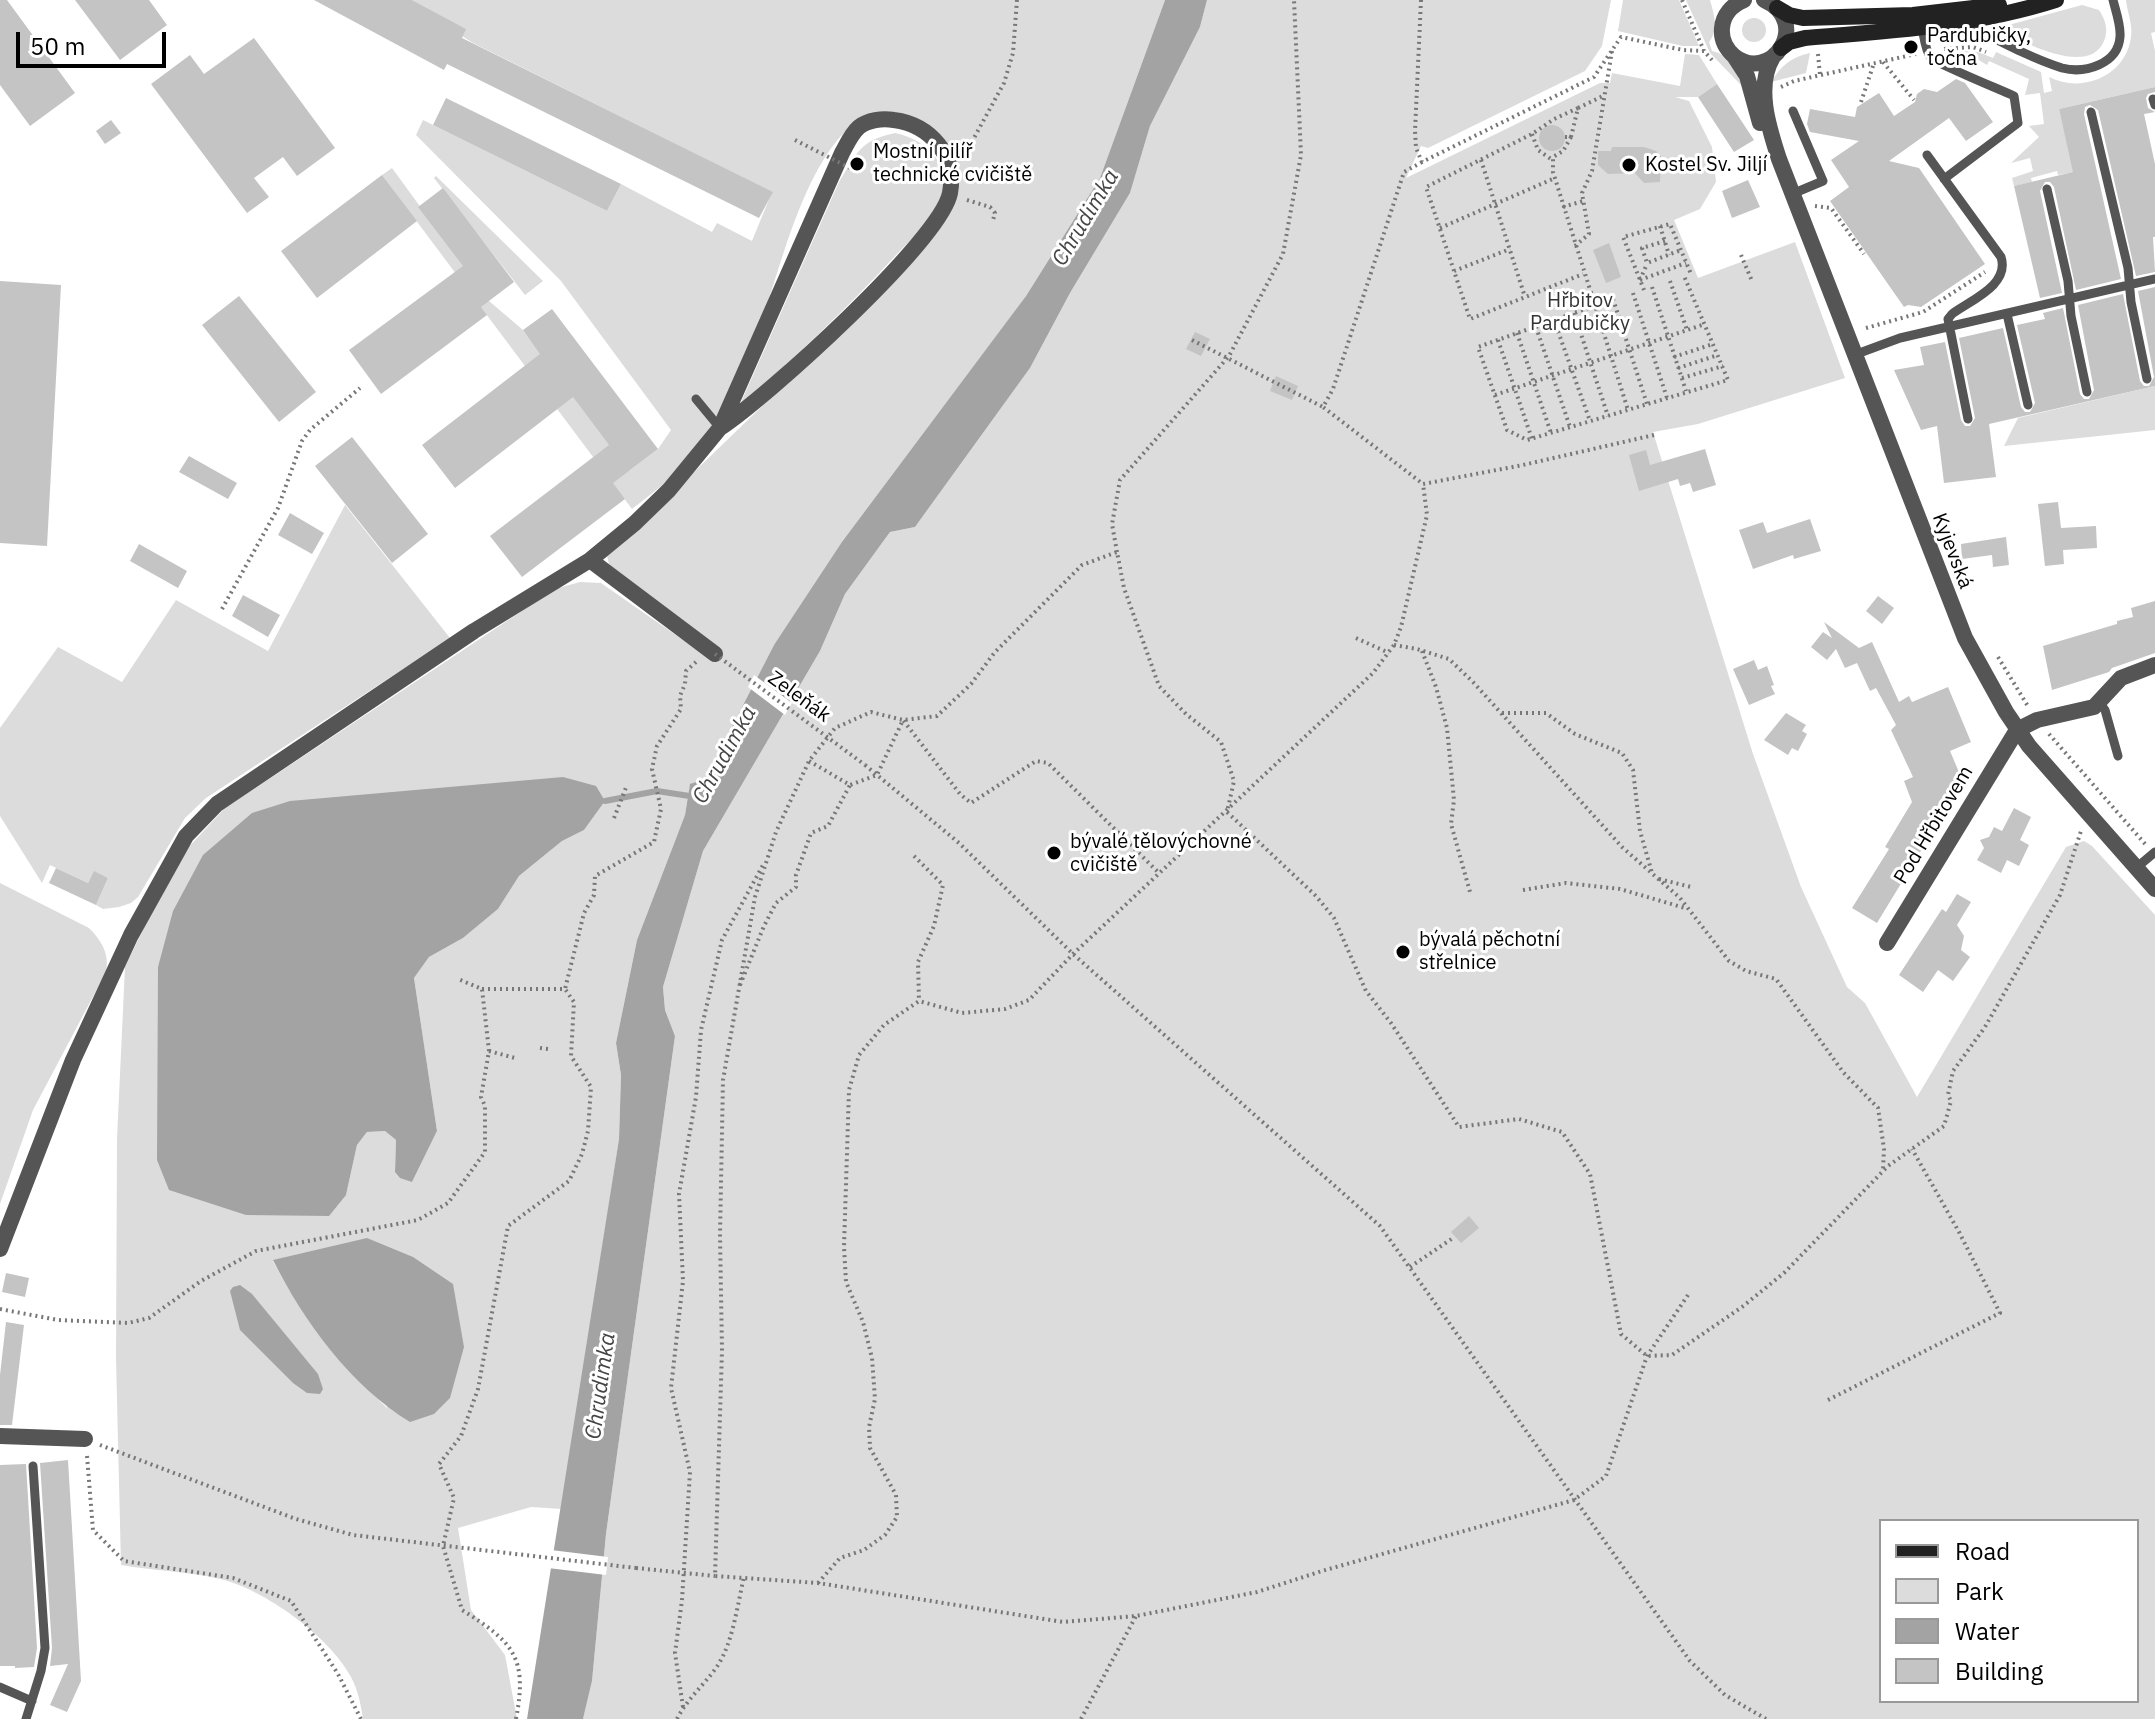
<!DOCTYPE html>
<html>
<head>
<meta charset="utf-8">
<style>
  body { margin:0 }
  #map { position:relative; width:2155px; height:1719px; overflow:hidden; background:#fff; font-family:"IBM Plex Sans",sans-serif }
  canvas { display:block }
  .legend { position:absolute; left:1879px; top:1519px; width:260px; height:184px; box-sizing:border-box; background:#fff; border:2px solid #999; margin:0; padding:10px 14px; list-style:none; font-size:24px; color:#000 }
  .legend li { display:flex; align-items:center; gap:16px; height:40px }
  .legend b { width:40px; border:2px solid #999 }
  .scale { position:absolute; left:16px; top:32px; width:150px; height:36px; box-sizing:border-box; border:4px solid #000; border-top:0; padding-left:10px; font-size:24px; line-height:28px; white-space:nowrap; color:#000; -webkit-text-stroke:6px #fff; paint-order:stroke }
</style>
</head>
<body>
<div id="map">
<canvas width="2155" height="1719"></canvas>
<ul class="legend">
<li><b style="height:10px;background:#222"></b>Road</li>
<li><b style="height:22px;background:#dcdcdc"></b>Park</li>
<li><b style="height:22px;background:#a3a3a3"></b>Water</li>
<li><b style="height:22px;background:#c4c4c4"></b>Building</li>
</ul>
<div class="scale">50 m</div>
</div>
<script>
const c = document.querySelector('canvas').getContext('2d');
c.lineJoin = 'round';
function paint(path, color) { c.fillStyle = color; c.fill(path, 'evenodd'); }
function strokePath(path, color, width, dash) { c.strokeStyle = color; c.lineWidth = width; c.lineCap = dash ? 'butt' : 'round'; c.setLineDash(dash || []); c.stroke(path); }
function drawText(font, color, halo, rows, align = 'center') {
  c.font = font + ' "IBM Plex Sans",sans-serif'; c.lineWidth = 6; c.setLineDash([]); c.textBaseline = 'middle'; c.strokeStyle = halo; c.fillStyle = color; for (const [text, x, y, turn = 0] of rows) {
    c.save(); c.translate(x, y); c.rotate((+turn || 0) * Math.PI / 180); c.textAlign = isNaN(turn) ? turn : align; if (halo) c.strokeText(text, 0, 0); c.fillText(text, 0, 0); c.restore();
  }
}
paint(new Path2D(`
  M412 0H1165L1100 178 1026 296 774 645 708 773 702 780 690 785 685 815 637 940 616 1043 621 1075 619 1139 562 1509 531 1507 458 1528 471 1610 505 1655 517 1719H363C361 1705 358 1690 351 1677 330 1637 264 1589 220 1579 187 1571 154 1571 121 1565L116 1358 117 1139 125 967 167 880 185 851 224 809 555 589 580 582 601 583 690 645 619 575 609 564 607 556 811 359 927 240 955 168C943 138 937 124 904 114 821 91 785 256 765 310 749 353 730 397 707 437 690 465 658 489 632 509L382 175 392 168 489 301 523 330 629 471 658 449 671 430 561 281 416 135 423 120 607 211 621 184 712 232 717 223 752 241 772 192 473 43 462 36 465 29ZM605 801 584 830 562 841 519 876 498 909 463 938 429 957 414 978 437 1131 412 1182 395 1172 396 1140 385 1131 367 1132 357 1145 346 1195 173 911ZM367 1239 387 1408C342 1364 302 1317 273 1261Z
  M1207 0H1611L1602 46 1585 71 1428 148 1421 146 1406 178 1600 83H1610L1612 73 1680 86 1685 54 1699 55 1717 84 1698 97H1675L1689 101 1712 147 1716 182 1700 209 1674 220 1698 278 1795 242 1845 378 1698 424 1653 432 1753 754 1801 887 1847 987 1865 1003 1917 1097 2066 847 2084 841 2092 846 2155 915V1719H583L592 1681 606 1534 675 1036 665 1010 663 987 703 851 820 651 845 594 890 532 915 527 1030 368 1070 293 1130 193 1150 126 1200 27ZM1881 1521H2137V1701H1881Z
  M1623 0H1679L1699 46H1683L1618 31Z
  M1686 0H1710C1714 14 1719 30 1709 42L1712 51C1729 54 1737 73 1743 87L1710 53Z
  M2126 0H2155V32L2151 33 2155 51V87L2059 109 2074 172 2058 175 2057 171 2031 178 2032 182 2014 186 2012 178 2033 171 2030 158 2011 163 2039 137 2029 126 2044 124 2040 93 2025 95 2029 79 1989 61 1987 65 1964 51 1978 52 1993 58 1996 52 2041 72 2044 93 2052 91 2049 77C2082 94 2126 76 2131 37 2133 24 2127 12 2126 0Z
  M2082 5 2099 10C2105 19 2109 30 2104 41 2088 79 2020 39 1994 29Z
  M1742 30a12 12 0 1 1 24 0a12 12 0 1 1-24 0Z
  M1810 53 1806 73 1771 82C1781 66 1791 57 1810 53Z
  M895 133C928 140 956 167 939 203 930 223 911 239 896 255 846 310 792 359 738 409L839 182C857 153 860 140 895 133Z
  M436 176 543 281 525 295 434 178Z
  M2155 386V430L2004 446 2018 418Z
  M345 505 450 638 206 798 185 818 138 897 131 903 119 907 103 909 96 905 108 878 94 872 88 883 50 865 42 883 0 816V728L58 647 122 682 176 600 268 651Z
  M0 883 89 928C101 940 110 954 106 972L33 1110 0 1204Z`), '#dcdcdc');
paint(new Path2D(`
  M1165 0H1207L1200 27 1150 126 1130 193 1070 293 1030 368 915 527 890 532 845 594 820 651 703 851 663 987 665 1010 675 1036 606 1534 592 1681 583 1719H527L619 1139 621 1075 616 1043 637 940 685 815 690 784 702 780 708 773 774 645 842 542 1026 296 1100 178Z
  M563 777 596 786 605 801 584 830 562 841 519 876 498 909 463 938 429 957 414 978 437 1131 412 1182 400 1178 395 1172 396 1140 385 1131 367 1132 357 1145 346 1195 329 1216 246 1215 169 1190 157 1160 158 967 173 911 203 855 252 813 290 801Z
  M367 1238 413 1257 453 1284 464 1347 450 1398 434 1414 410 1422C351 1386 304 1322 273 1260Z
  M240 1285 252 1294 318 1374 323 1389 320 1394 307 1393 293 1383 240 1330 230 1291 233 1287Z`), '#a3a3a3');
paint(new Path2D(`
  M754 675 792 703 785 715 748 687Z
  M551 1550 608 1557 606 1575 548 1568Z`), '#fff');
strokePath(new Path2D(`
  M605 801 657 791 696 797`), '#a3a3a3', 6);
paint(new Path2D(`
  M0 0H7L75 93 30 126 0 85Z
  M75 0H149L167 25 120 60Z
  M314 0H412L466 29 462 38 773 192 759 218 447 64 444 70Z
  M254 38 335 148 297 176 283 157 254 178 269 197 247 213 151 84 190 55 204 74Z
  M1956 79 1965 83 1993 122 1966 141 1949 118 1889 161 1919 168 1985 264 1921 307 1908 305 1904 307 1830 201 1849 187 1831 160 1859 141 1810 132 1807 124 1810 109 1855 117 1857 107 1879 93 1894 116 1915 102 1917 94 1924 89 1937 92Z
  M1717 84 1754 140 1734 152 1698 97Z
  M2155 87V92L2148 94 2146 98 2148 108 2155 112 2144 114 2155 164V237H2153L2155 272 2136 276 2098 110 2090 105 2085 107 2084 114 2121 279 2076 290 2054 187 2050 182H2045L2040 191 2062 293 2040 298 2014 186 2073 172 2059 109Z
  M446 98 621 184 607 211 433 125Z
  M111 120 121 133 105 144 96 131Z
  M1539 138a13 13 0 1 1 26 0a13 13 0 1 1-26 0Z
  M1612 147H1644L1656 151 1661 156 1660 182 1644 183 1635 173 1608 174 1598 165V151H1611Z
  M382 175 417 221 317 298 281 251Z
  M1748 180 1760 207 1732 218 1722 191Z
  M443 188 514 282 481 307 487 315 381 394 349 350 463 266 418 207Z
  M1609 243 1621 277 1606 283 1593 250Z
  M0 281 61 285 47 546 0 543Z
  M2155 287V386L1989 424 1996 477 1944 483 1937 426 1921 430 1894 370 1924 365 1920 347 1945 342 1961 420 1965 426H1970L1975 418 1959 338 2003 328 2021 407 2025 412H2030L2035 403 2017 325 2045 319 2043 313 2063 308 2080 394 2084 399H2089L2094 390 2078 305 2123 294 2140 381 2144 386H2149L2154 377 2138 291Z
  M239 296 316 392 279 422 202 325Z
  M552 309 658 449 613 483 625 499 522 577 490 536 609 445 573 397 455 488 422 445 540 354 523 330Z
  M1195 332 1210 339 1201 356 1186 349Z
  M1276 376 1298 386 1292 400 1270 391Z
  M352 437 428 534 392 563 315 466Z
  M1705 449 1716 485 1693 492 1690 483 1680 486 1678 479 1639 491 1629 455 1646 450 1650 465Z
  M189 456 237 483 228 499 179 472Z
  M2058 502 2061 528 2096 526 2097 548 2063 550 2064 564 2045 566 2038 504Z
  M290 513 324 533 312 554 278 535Z
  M1810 519 1821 551 1794 559 1793 555 1753 569 1739 530 1763 522 1767 533Z
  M2006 537 2009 565 1993 567 1992 555 1962 559 1961 544Z
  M139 544 187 571 178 588 130 561Z
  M243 595 280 615 268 637 232 616Z
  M1878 596 1894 608 1882 624 1866 611Z
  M2155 601V653L2112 668 2109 672 2052 690 2043 646 2117 624V621L2133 617 2131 608Z
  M1824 622 1859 648 1872 642 1899 702 1909 696 1912 702 1948 687 1971 742 1950 751 1964 784 1946 791 1950 803 1877 923 1852 908 1889 849 1885 847 1912 802 1904 781 1913 777 1891 730 1896 725 1876 688 1870 691 1857 663 1845 668 1836 649 1827 660 1811 647 1823 632 1832 638Z
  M1754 660 1758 670 1767 666 1774 685 1771 686 1775 694 1749 705 1733 669Z
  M1786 713 1806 725 1802 731 1807 734 1798 751 1792 748 1788 755 1764 740Z
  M2014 808 2031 817 2020 840 2029 845 2019 866 2007 860 2001 873 1977 860 1984 848 1980 840 1989 837 1994 827 2002 831Z
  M56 868 88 883 94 871 108 878 96 905 49 883Z
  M1957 894 1971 902 1957 925 1964 936 1961 950 1970 957 1953 981 1938 970 1923 992 1899 975 1942 909 1946 912Z
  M1469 1216 1479 1228 1461 1243 1451 1232Z
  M6 1273 29 1278 25 1297 2 1292Z
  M6 1322 24 1325 12 1425H0V1375Z
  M68 1460 81 1681 67 1712 50 1705 68 1664 50 1666 52 1648 40 1463Z
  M26 1464 37 1648 34 1667 15 1668V1666H0V1465Z`), '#c4c4c4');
strokePath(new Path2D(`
  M1421 0 1415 131 1416 148 1422 162 1594 77 1621 37 1683 50 1704 51 1712 60
  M1682 0 1704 51
  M1944 49 1973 47 1986 52
  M1818 54 1820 75
  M1883 62 1914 100
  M1781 87 1794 81 1916 54
  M1861 102 1874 63
  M1578 108 1554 119 1532 134 1426 187 1470 319 1583 274
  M1532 134 1538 150 1551 159
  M1565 137H1571L1578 108 1603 96
  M1571 137 1563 151 1553 157V172L1628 410
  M963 158 1004 83 1013 53 1017 0
  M1481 160 1525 297
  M1422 162 1404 172 1333 389 1323 407 1423 484
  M967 200 990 207 995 213 993 220
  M1815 206 1831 208 1864 254
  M1563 207 1583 201
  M1660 226 1669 255
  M1440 228 1555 178
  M1665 241 1642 248 1647 263 1681 250
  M1575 246 1589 234 1582 193 1592 171 1612 51
  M1741 255 1752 281
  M1454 271 1510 249
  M1640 280 1686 263
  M1640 280 1647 264
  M1670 281 1687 330
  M1652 287 1686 391
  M1644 290 1623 237 1670 224 1691 274
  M1633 293 1667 398
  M1613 299 1647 404
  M1594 306 1478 347 1507 430 1527 440 1728 380 1684 276
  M1574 313 1608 416
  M1554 320 1590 421
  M1536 327 1570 427
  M1866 328 1923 312 1985 272
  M1517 333 1551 433
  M1498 340 1532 439
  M1674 357 1713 344
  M1678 368 1718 355
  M1682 378 1723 366
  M1495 395 1705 324
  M1117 552 1112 524 1120 480 1229 356 1283 254 1301 155 1294 0
  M222 609 278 508 302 441 310 430 360 388
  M1356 638 1389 653
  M1394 645 1417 649 1449 659 1473 682 1622 847 1680 898 1729 961 1746 971 1776 979 1843 1072 1878 1108 1884 1149 1883 1170
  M1422 651 1436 687 1447 728 1454 800 1451 824 1470 892
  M1998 657 2029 708
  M1502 713H1546L1575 734 1622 753 1633 770 1640 831 1652 873
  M2049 734 2146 845
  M809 761 850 785 877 775 903 720 960 794 971 803 1036 761 1048 763 1160 874
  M865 765 959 843 1073 954 1380 1226 1690 1661 1725 1695 1766 1719
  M614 818 627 785
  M914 856 943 885 934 926 918 962 919 1001
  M1659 879 1691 887
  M1523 890 1566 883 1620 889 1685 908
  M740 985 764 926 776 903 796 887V875L811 833 828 826 850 785
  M482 989H565L584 913 594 895 595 876 654 842 661 809 652 769 657 746 681 709 680 696 685 684 686 671 696 662
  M540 1048 548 1049
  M489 1051 515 1058
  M1410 1267 1453 1238
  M1688 1295 1647 1356 1606 1476 1574 1500 1322 1571 1257 1592 1136 1616 1063 1622 818 1583 715 1576 722 1350 720 1235 723 1080 755 897 776 832 809 761 835 728 871 712 903 720 937 716 971 684 995 652 1082 565 1117 552 1124 588 1159 686 1186 714 1221 742 1234 781 1227 812 1316 896 1334 918 1366 991 1391 1023 1459 1127 1519 1119 1562 1132 1590 1174 1621 1334 1647 1356 1672 1355 1742 1307 1784 1273 1888 1166 1944 1126 1951 1101 1948 1095 1953 1071 1985 1027 2060 895 2081 831
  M0 1309 58 1320 128 1323 149 1318 201 1281 256 1251 418 1220 448 1203 485 1152V1106L481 1097 489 1051 482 989 458 979
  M1828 1400 2000 1313 1959 1232 1912 1149
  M100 1445 296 1519 353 1535 636 1568
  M87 1456 93 1530 124 1561 233 1578 291 1601 338 1674 361 1719
  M818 1583 840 1558 864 1550 885 1535 897 1517 896 1495 870 1448 869 1427 875 1399 872 1358 863 1322 846 1282 844 1247 849 1090 859 1055 884 1025 919 1001 962 1013 1005 1009 1029 1000 1073 954 1373 673 1394 645 1401 627 1427 515 1423 484 1523 465 1654 435
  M683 1707 675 1653 682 1600 690 1472 671 1388 683 1281 679 1194 696 1097 701 1030 722 940 763 865
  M516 1719C528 1657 513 1642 462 1610L443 1546 454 1498 439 1464 461 1436 478 1389 508 1226 569 1181 582 1154 588 1131 591 1087 571 1056 574 1002 565 989
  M677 1719C687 1699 703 1686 716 1668 733 1644 737 1606 744 1577
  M1081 1719 1136 1616`), '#777', 4, [2, 4]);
strokePath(new Path2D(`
  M1964 23C1994 38 2030 58 2062 68 2085 74 2118 64 2120 37 2121 25 2116 12 2113 0
  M1922 27C1924 37 1925 50 1931 58 1935 63 2001 90 2014 96L2018 123 1944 179
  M2153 99 2155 105
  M2091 112 2128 268 2131 302 2147 379
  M1927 155 2001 257C2010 285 1971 300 1952 314L1948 319 1968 419
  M2047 189 2068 281 2071 316 2087 392
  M1792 194 1823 181 1793 111
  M2007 314 2028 405
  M1854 355 1900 338 2155 279
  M696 399 720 428
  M2100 703 2105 710 2118 756
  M2136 868 2155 852
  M0 1687 32 1701
  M26 1719 41 1671 45 1648 33 1466`), '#555', 9);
strokePath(new Path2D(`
  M590 560 715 654
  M1887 943 2017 730 2037 720 2094 707 2121 678 2155 665
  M0 1249 73 1060 131 935 186 836 217 804 474 631 590 560 635 523 669 490 720 428 842 153C847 144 851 134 859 127 868 120 882 118 894 120 930 125 957 155 950 193 941 240 765 399 720 428
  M0 1436 85 1439`), '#555', 16);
strokePath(new Path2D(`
  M1744 0C1732 5 1723 15 1722 28 1721 39 1726 49 1734 56 1771 85 1813 22 1764 0
  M1734 56 1747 76 1760 123
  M1773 57C1755 87 1769 128 1779 159L1965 638 2006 712 2029 746 2155 889`), '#555', 16);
strokePath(new Path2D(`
  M1777 8 1789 15 1803 18 1913 15 1999 5
  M1781 48 1789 42 1805 38C1889 31 1975 26 2056 0`), '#222', 16);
strokePath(new Path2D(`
  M795 140 858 172
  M1192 340 1323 407
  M715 654 865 765
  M636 1568 715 1576`), '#777', 4, [2, 4]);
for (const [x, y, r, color] of [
  [1911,47,8,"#000"],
  [857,164,8,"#000"],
  [1629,165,8,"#000"],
  [1054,853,8,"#000"],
  [1403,952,8,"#000"]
]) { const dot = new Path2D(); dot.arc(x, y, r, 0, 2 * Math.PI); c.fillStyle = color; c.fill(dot); strokePath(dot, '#fff', 3); }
drawText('20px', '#000', '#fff', [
  ["Pardubičky,",1927,36],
  ["točna",1927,59],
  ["Mostní pilíř",873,152],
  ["technické cvičiště",873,175],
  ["Kostel Sv. Jiljí",1645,165],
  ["bývalé tělovýchovné",1070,842],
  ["cvičiště",1070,865],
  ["bývalá pěchotní",1419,940],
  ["střelnice",1419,963]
], 'left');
drawText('20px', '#333', '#fff', [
  ["Hřbitov",1580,301],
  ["Pardubičky",1580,324]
]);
drawText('20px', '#000', '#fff', [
  ["Kyjevská",1952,551,69],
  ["Zeleňák",799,697,36],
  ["Pod Hřbitovem",1934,825,-59]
]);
drawText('italic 22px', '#444', '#fff', [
  ["Chrudimka",1086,218,-59],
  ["Chrudimka",725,755,-61],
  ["Chrudimka",601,1386,-82]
]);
</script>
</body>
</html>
